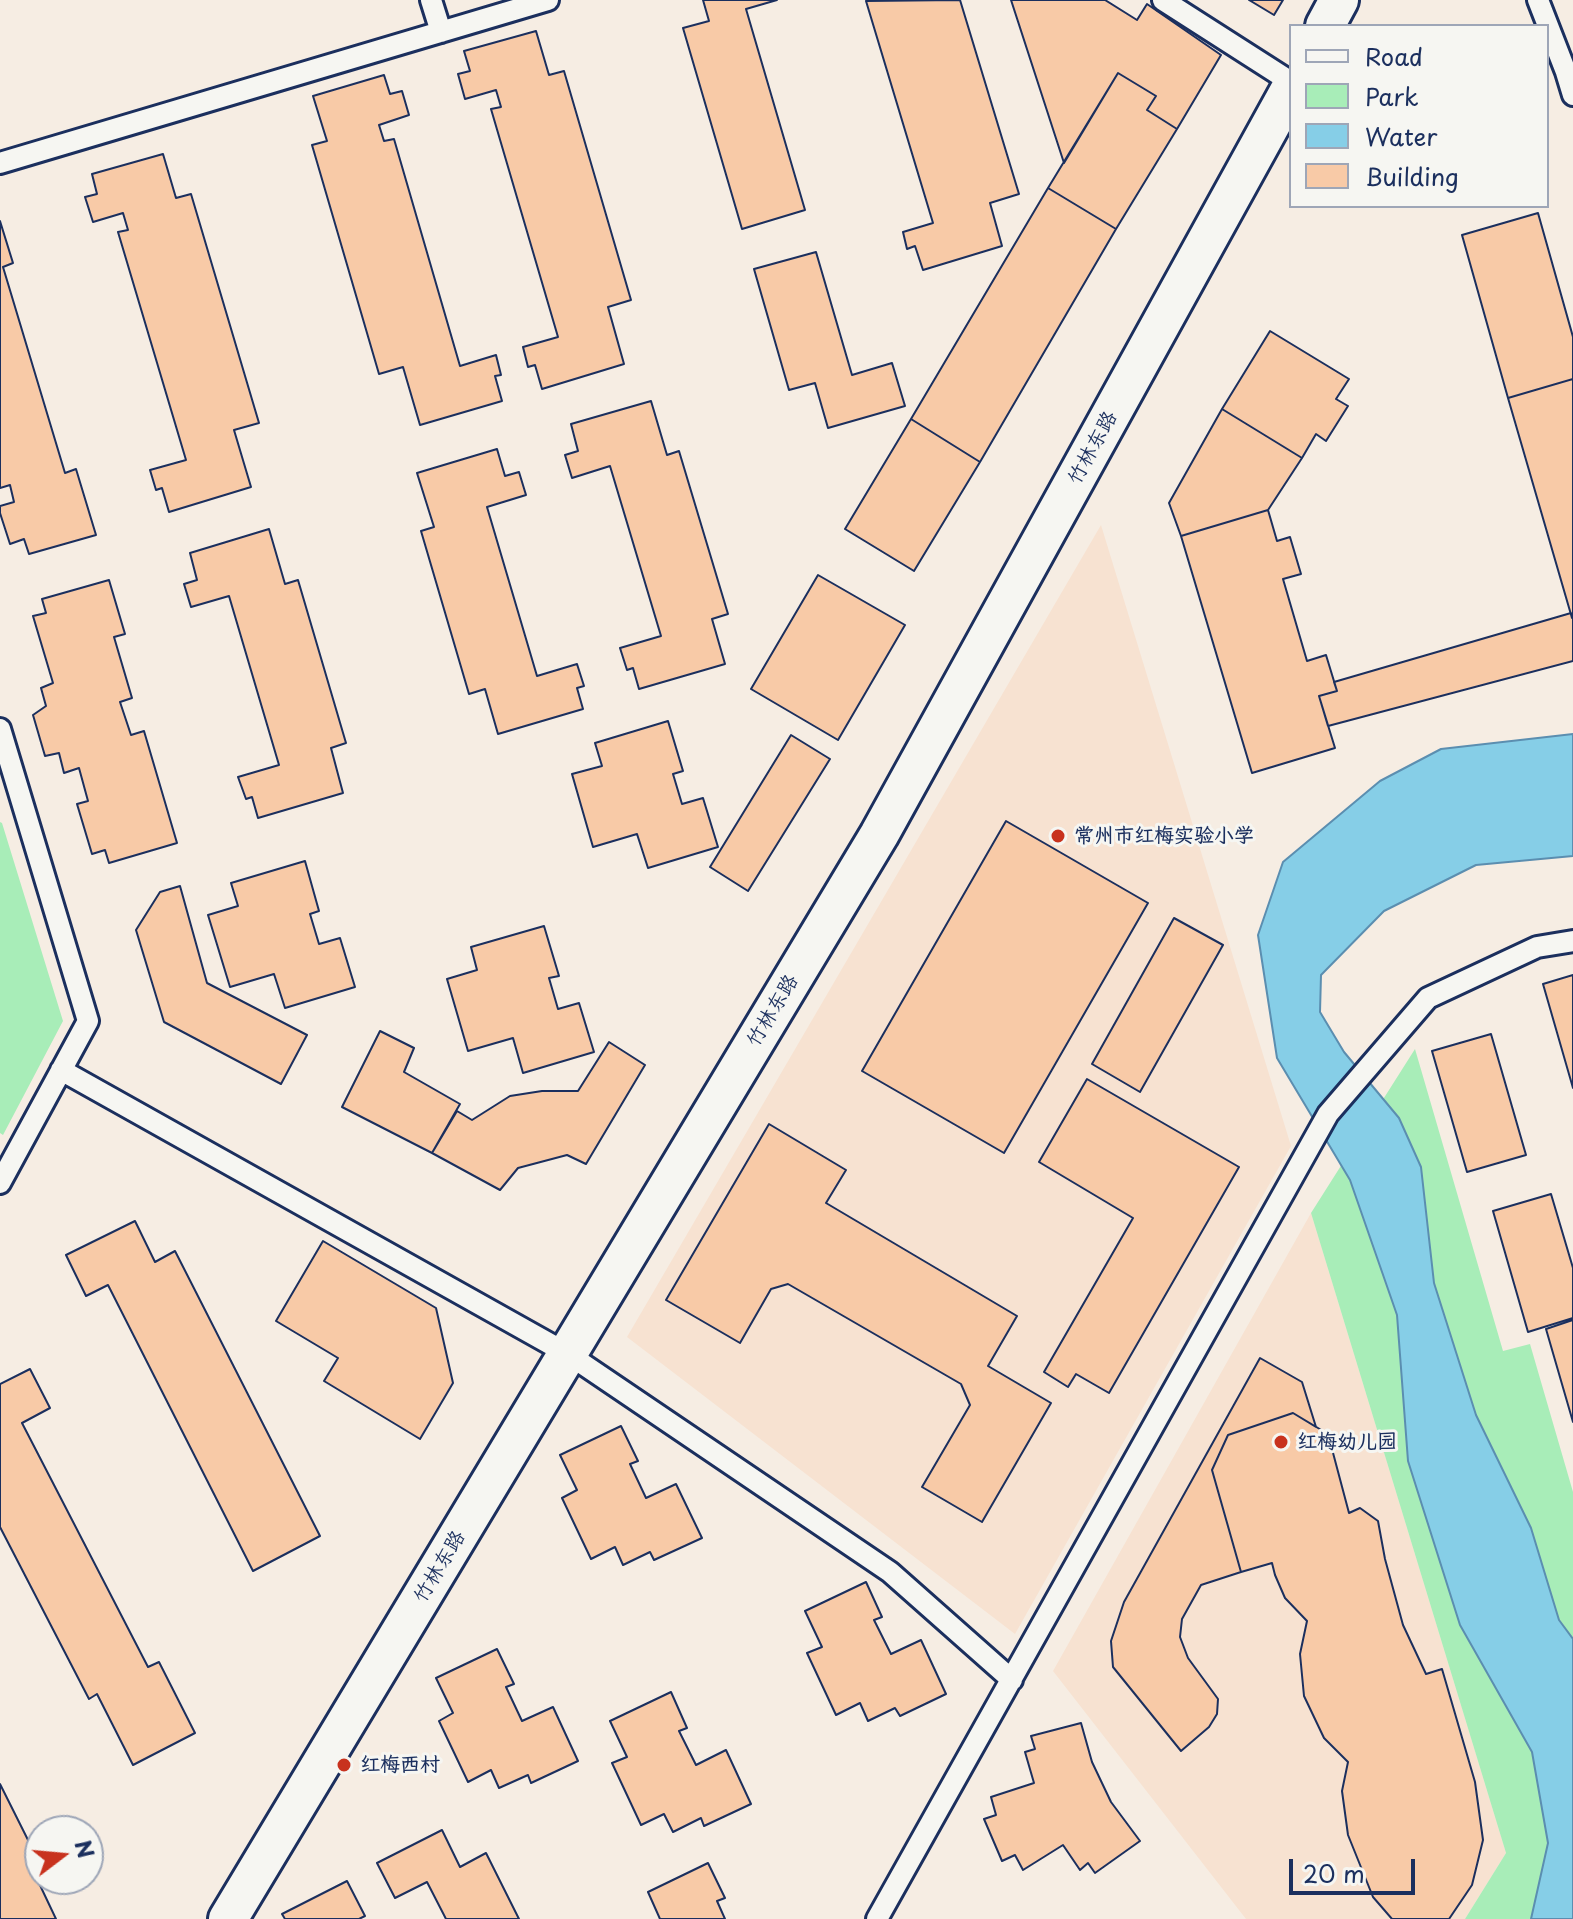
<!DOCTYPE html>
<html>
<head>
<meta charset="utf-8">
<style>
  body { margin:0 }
  #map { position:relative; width:1573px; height:1919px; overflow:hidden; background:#f6ede3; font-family:"Playpen Sans",sans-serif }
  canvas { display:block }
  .legend { position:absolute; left:1289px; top:24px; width:260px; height:184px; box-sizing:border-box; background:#f6f6f2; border:2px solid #9ea6b7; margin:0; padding:10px 14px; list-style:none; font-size:24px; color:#1b2f5e }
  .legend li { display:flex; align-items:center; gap:16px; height:40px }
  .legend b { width:40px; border:2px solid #9ea6b7 }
  .north { position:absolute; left:24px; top:1815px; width:80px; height:80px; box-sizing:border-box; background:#f6f6f2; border:2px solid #9ea6b7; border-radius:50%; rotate:74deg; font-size:22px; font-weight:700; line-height:32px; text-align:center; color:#1b2f5e }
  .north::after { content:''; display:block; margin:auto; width:28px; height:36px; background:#c8321e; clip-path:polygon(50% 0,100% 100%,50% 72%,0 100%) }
  .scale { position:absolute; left:1289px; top:1859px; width:126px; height:36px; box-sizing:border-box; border:4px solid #1b2f5e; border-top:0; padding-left:10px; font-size:24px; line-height:28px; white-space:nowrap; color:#1b2f5e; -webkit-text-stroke:6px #f6f6f2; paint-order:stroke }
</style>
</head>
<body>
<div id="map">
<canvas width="1573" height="1919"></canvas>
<ul class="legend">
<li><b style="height:10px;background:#f6f6f2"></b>Road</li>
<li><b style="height:22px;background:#a8edb8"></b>Park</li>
<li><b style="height:22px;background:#86cee7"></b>Water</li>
<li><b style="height:22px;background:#f8caa7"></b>Building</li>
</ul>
<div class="north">N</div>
<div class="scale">20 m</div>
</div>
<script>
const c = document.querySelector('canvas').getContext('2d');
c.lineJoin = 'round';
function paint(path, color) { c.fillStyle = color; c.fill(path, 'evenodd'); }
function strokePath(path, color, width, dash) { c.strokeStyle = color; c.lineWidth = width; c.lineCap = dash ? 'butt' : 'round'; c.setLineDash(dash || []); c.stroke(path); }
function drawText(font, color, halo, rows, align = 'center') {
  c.font = font + ' "Playpen Sans","LXGW WenKai TC",sans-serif'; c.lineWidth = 6; c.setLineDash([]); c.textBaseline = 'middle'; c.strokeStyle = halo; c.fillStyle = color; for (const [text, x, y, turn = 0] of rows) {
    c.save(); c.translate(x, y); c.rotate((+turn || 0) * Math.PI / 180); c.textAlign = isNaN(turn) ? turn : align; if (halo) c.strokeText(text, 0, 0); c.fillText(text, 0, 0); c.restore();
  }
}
paint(new Path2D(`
  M1101 525 1291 1146 1015 1634 627 1337Z
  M1311 1213 1506 1853 1465 1919H1246L1053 1671Z`), '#f7e2d1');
paint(new Path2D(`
  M0 822 2 823 63 1021 3 1135 0 1133Z
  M1415 1049 1503 1351 1530 1344 1573 1492V1919H1465L1506 1853 1311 1213Z`), '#a8edb8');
const water = new Path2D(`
  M1573 734V856L1476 865 1384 911 1321 975 1320 1012 1344 1052 1399 1118 1421 1167 1434 1283 1476 1415 1531 1528 1559 1620 1573 1639V1919H1531L1548 1843 1532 1752 1460 1625 1408 1461 1397 1315 1350 1180 1277 1058 1258 935 1283 862 1380 781 1441 749Z`);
paint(water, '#86cee7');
strokePath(water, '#5b8eb0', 2);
const building = new Path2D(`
  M703 0H777L746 9 805 210 742 229 683 28 709 21Z
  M960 0 1019 194 990 203 1002 246 923 270 915 246 907 249 903 232 933 223 866 1Z
  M1011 0H1105L1137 20 1147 4 1221 55 1177 129 1147 110 1156 96 1118 73 1064 163Z
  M1249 0H1283L1274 15Z
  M536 31 549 75 564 71 631 300 608 307 624 364 542 389 535 365 528 367 523 347 558 337 491 109 501 107 496 90 465 99 458 74 470 71 464 51Z
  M1118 73 1156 96 1147 110 1177 129 1116 229 1048 188Z
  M384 75 390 94 402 91 409 115 379 125 384 141 394 139 460 366 496 355 501 375 495 376 502 401 420 425 403 367 379 374 312 145 327 141 313 96Z
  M163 154 176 198 191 194 259 423 234 430 251 487 169 512 162 488 156 490 150 470 186 460 118 232 128 230 123 213 93 222 85 197 97 194 92 174Z
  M1048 188 1116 229 980 462 911 419Z
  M1538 213 1573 337V379L1508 398 1462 235Z
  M0 221 13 263 3 267 65 473 76 469 96 535 29 554 24 539 10 544 0 513V506L14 502 10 485 0 488Z
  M816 252 852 375 892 363 905 406 828 428 815 383 789 390 754 269Z
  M1270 331 1349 379 1336 399 1348 406 1326 441 1316 434 1302 458 1222 409Z
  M1573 379V618H1572L1508 398Z
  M651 401 667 455 679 451 728 614 712 619 725 664 639 689 633 668 627 670 620 648 661 636 610 466 572 478 565 455 578 451 571 424Z
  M1222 409 1302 458 1268 510 1181 536 1169 503Z
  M911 419 980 462 914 571 845 529Z
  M497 449 505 476 519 472 526 495 487 507 537 676 577 664 584 686 577 688 583 709 498 734 485 689 469 694 421 531 434 527 417 473Z
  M1268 510 1277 541 1290 537 1301 574 1283 579 1307 661 1326 655 1337 691 1319 696 1335 748 1252 773 1181 536Z
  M269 529 285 584 298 580 346 743 331 748 343 793 258 818 252 797 246 799 238 777 279 765 229 596 191 607 184 584 197 580 190 553Z
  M818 575 905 625 838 740 751 689Z
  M109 580 125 634 114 637 132 698 120 702 131 735 144 731 177 843 109 863 105 850 92 854 77 804 88 801 79 768 64 773 59 753 45 756 33 715 46 706 41 688 53 683 33 616 46 613 42 599Z
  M1571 613 1573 618V661L1328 726 1319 696 1337 691 1334 682Z
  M668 721 683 771 673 774 682 804 703 798 718 847 648 868 637 834 593 847 572 774 602 766 595 743Z
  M791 735 830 759 748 891 710 867Z
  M1006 821 1148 903 1004 1153 862 1071Z
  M305 861 319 911 310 914 319 944 340 938 355 987 285 1008 274 974 230 987 208 915 238 906 231 883Z
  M180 886 207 983 307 1035 281 1084 164 1022 136 930 160 892Z
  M1174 918 1223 945 1140 1092 1092 1064Z
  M544 926 559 976 549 978 558 1009 579 1003 594 1052 523 1073 513 1038 468 1051 447 979 477 970 471 947Z
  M1573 975V1088L1543 984Z
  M380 1031 414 1048 404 1072 460 1104 432 1153 342 1107Z
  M1491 1034 1526 1155 1467 1172 1432 1051Z
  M609 1042 645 1065 586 1164 567 1155 518 1168 500 1190 432 1153 457 1111 472 1120 510 1096 542 1091H578Z
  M1087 1079 1239 1167 1109 1393 1076 1374 1068 1387 1044 1372 1133 1218 1039 1162Z
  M769 1124 846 1170 826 1203 1017 1316 988 1366 1051 1403 982 1522 922 1487 970 1405 961 1384 788 1284 771 1289 740 1343 666 1300Z
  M1551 1194 1573 1268V1318L1528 1332 1493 1211Z
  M135 1221 155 1262 175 1251 320 1536 253 1571 108 1285 86 1296 66 1255Z
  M323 1241 436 1308 453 1383 420 1439 324 1381 338 1358 276 1321Z
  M1573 1320V1422L1546 1329Z
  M1260 1358 1302 1382 1316 1427 1293 1413 1228 1435 1212 1470 1241 1572 1201 1585 1182 1619 1180 1637 1188 1658 1218 1699 1217 1714 1209 1727 1181 1751 1113 1667 1111 1641 1124 1602Z
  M30 1369 50 1408 22 1423 148 1667 159 1662 195 1733 133 1765 97 1694 89 1699 0 1527V1384Z
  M1293 1413 1328 1434 1349 1513 1360 1508 1378 1521 1385 1559 1403 1625 1426 1674 1442 1669 1475 1782 1483 1840 1472 1885 1449 1919H1392L1373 1897 1348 1835 1342 1791 1348 1762 1324 1738 1304 1696 1300 1654 1307 1621 1285 1598 1275 1575 1272 1563 1241 1572 1212 1470 1228 1435Z
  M621 1426 638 1461 630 1464 646 1498 676 1484 702 1538 654 1560 650 1552 623 1565 615 1547 591 1559 562 1498 577 1490 560 1455Z
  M866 1582 882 1617 874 1620 891 1654 921 1640 946 1694 900 1716 895 1708 868 1721 860 1703 836 1715 807 1653 822 1647 805 1611Z
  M497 1649 514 1684 506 1687 522 1721 553 1707 578 1761 531 1783 528 1775 499 1788 491 1770 468 1782 439 1721 453 1713 436 1678Z
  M671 1692 687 1728 679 1731 696 1765 726 1750 751 1804 704 1826 701 1818 673 1832 664 1814 641 1825 612 1763 627 1757 610 1721Z
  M1081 1723 1092 1762 1111 1802 1140 1841 1095 1873 1088 1863 1080 1870 1063 1845 1023 1870 1015 1855 1002 1861 984 1819 996 1815 991 1797 1034 1783 1025 1752 1035 1749 1031 1736Z
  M0 1784 40 1864V1879H43L38 1881 56 1919H0Z
  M442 1830 460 1867 486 1853 519 1919H446L427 1882 395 1898 377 1863Z
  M708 1863 725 1898 717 1901 725 1919H660L648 1892Z
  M347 1881 365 1916 359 1919H285L282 1914Z`);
paint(building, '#f8caa7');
strokePath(building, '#1b2f5e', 2);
const lane = new Path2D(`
  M431 0 441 32
  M1163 0 1291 82
  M1538 0 1566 72 1573 95
  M0 163 548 0
  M0 729 88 1021 0 1183
  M61 1070 568 1354 890 1572 1012 1680
  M877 1919 1328 1114 1428 998 1537 947 1573 941`);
const street = new Path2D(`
  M1325 26 1339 0
  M228 1919 879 835 1291 88`);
strokePath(lane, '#1b2f5e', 26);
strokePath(street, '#1b2f5e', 44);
strokePath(lane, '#f6f6f2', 20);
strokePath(street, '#f6f6f2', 38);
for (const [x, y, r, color] of [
  [1058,836,8,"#c8321e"],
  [1281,1442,8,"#c8321e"],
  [344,1765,8,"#c8321e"]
]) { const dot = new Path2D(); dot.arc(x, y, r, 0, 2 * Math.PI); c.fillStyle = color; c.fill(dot); strokePath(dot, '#f6f6f2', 3); }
drawText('20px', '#1b2f5e', '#f6f6f2', [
  ["竹林东路",1093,448,-61],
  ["竹林东路",773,1011,-59],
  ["竹林东路",440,1567,-59]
]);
drawText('bold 20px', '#1b2f5e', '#f6f6f2', [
  ["常州市红梅实验小学",1074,836],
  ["红梅幼儿园",1297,1442],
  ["红梅西村",360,1765]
], 'left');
</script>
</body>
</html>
